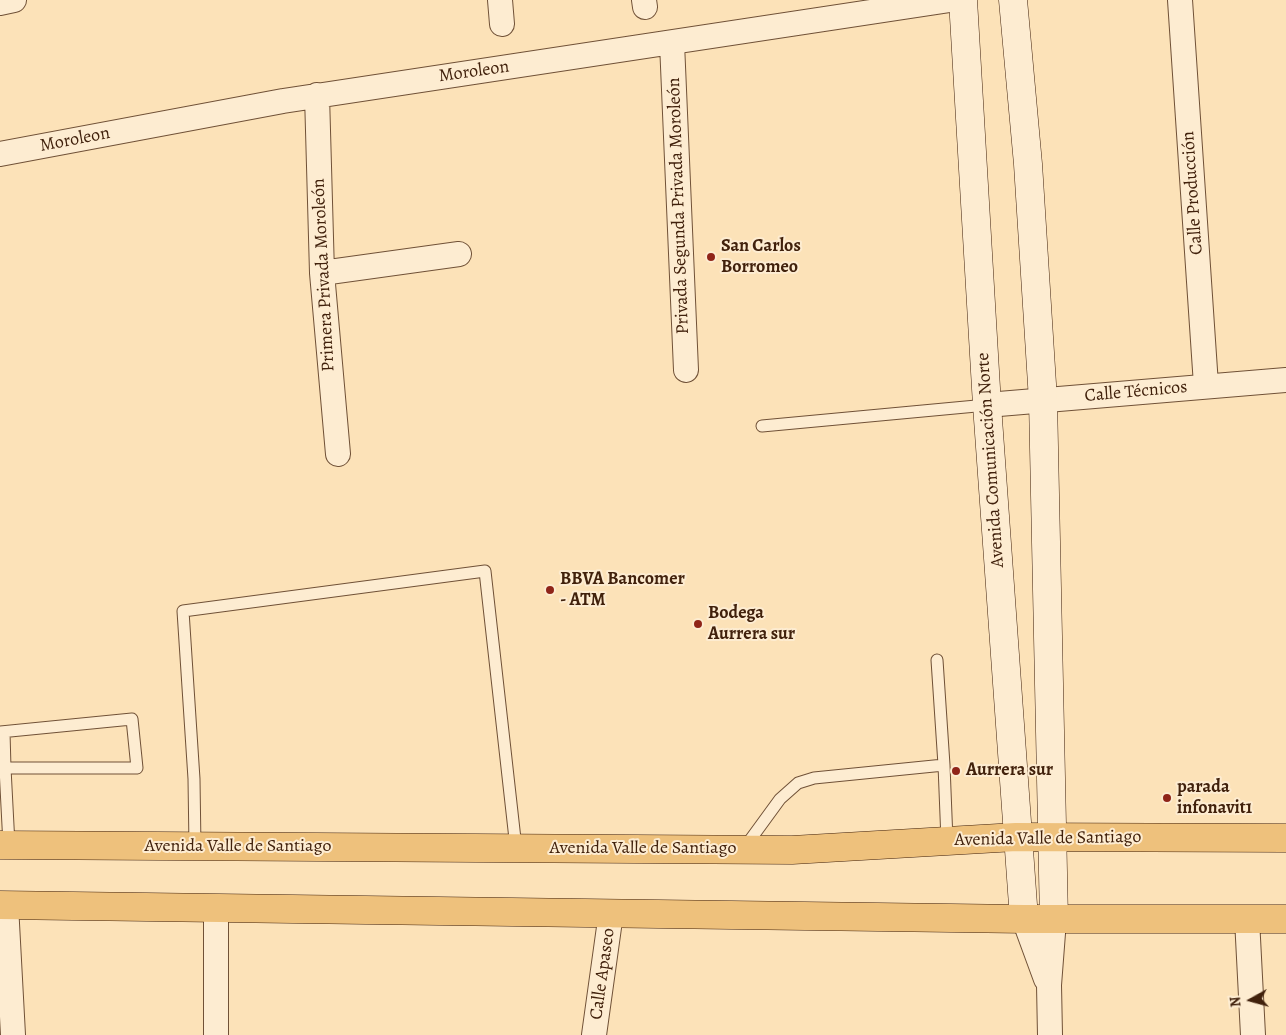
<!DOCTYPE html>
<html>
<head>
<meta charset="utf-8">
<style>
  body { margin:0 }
  #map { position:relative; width:1286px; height:1035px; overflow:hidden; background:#fce2b8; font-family:Alegreya,serif }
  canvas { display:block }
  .north { position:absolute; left:1226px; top:975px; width:50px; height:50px; -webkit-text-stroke:4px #fdecd1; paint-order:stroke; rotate:263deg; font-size:14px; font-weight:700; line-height:20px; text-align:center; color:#41210c }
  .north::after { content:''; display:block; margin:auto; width:18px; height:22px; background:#41210c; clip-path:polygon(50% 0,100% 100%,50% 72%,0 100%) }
</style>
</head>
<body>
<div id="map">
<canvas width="1286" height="1035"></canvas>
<div class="north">N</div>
</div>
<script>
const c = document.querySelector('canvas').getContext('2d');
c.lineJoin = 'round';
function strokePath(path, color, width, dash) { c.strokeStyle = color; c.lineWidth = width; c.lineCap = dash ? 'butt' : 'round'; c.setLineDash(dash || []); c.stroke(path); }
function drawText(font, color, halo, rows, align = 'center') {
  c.font = font + ' Alegreya,serif'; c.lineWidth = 4; c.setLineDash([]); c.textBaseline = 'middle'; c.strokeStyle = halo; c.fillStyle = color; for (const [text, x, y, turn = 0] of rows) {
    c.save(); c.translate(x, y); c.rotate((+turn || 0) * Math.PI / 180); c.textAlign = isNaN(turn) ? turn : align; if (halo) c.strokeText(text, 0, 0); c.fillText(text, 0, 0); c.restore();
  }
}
const lane = new Path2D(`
  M762 426 987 405
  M0 732 132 719 137 768H5L4 732
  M944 765 947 841
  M0 768H5L9 845
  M195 847 194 779 183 611 485 571 516 848
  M745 847 780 799 798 783 814 778 944 765 937 660`);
const street = new Path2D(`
  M500 0 502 24
  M644 0 645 7
  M1180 0 1206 385
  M0 3 14 0
  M672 43 686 370
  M317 95 322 273 338 454
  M0 154 283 101 950 0
  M322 273 459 254
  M987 405 1286 380
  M6 905 13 1035
  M216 908V1035
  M1024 919 1046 979
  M1247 919 1253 1035
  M594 1035 611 913
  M1050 1035 1049 985 1054 920`);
const secondary = new Path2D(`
  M963 0 987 405 1024 919
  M1013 0 1028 164 1043 400 1054 920`);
const primary = new Path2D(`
  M0 845 792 850 1016 837 1286 838
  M0 905 1024 919H1286`);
strokePath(lane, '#705137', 13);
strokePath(street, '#705137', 26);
strokePath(secondary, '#41210c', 29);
strokePath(primary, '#41210c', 29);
strokePath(lane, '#fdecd1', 11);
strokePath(street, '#fdecd1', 24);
strokePath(secondary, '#fdecd1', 28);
strokePath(primary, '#eec17c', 28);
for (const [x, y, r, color] of [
  [711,257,5,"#8f2418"],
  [550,590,5,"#8f2418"],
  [698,624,5,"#8f2418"],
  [956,771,5,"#8f2418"],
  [1167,798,5,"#8f2418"]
]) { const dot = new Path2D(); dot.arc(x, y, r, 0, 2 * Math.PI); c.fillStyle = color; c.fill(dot); strokePath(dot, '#fdecd1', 2); }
drawText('18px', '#41210c', '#fdecd1', [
  ["Moroleon",474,72,-8],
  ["Moroleon",75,140,-11],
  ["Calle Producción",1193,193,-94],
  ["Privada Segunda Privada Moroleón",679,206,-92],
  ["Primera Privada Moroleón",324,275,-93],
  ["Calle Técnicos",1136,392,-5],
  ["Avenida Comunicación Norte",991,460,-94],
  ["Avenida Valle de Santiago",1048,839,-1],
  ["Avenida Valle de Santiago",238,847],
  ["Avenida Valle de Santiago",643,849],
  ["Calle Apaseo",603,974,-82]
]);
drawText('bold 18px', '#41210c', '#fdecd1', [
  ["San Carlos",721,247],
  ["Borromeo",721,268],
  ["BBVA Bancomer",560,580],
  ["- ATM",560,601],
  ["Bodega",708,614],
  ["Aurrera sur",708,635],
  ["Aurrera sur",966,771],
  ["parada",1177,788],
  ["infonavit1",1177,809]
], 'left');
</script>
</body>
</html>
